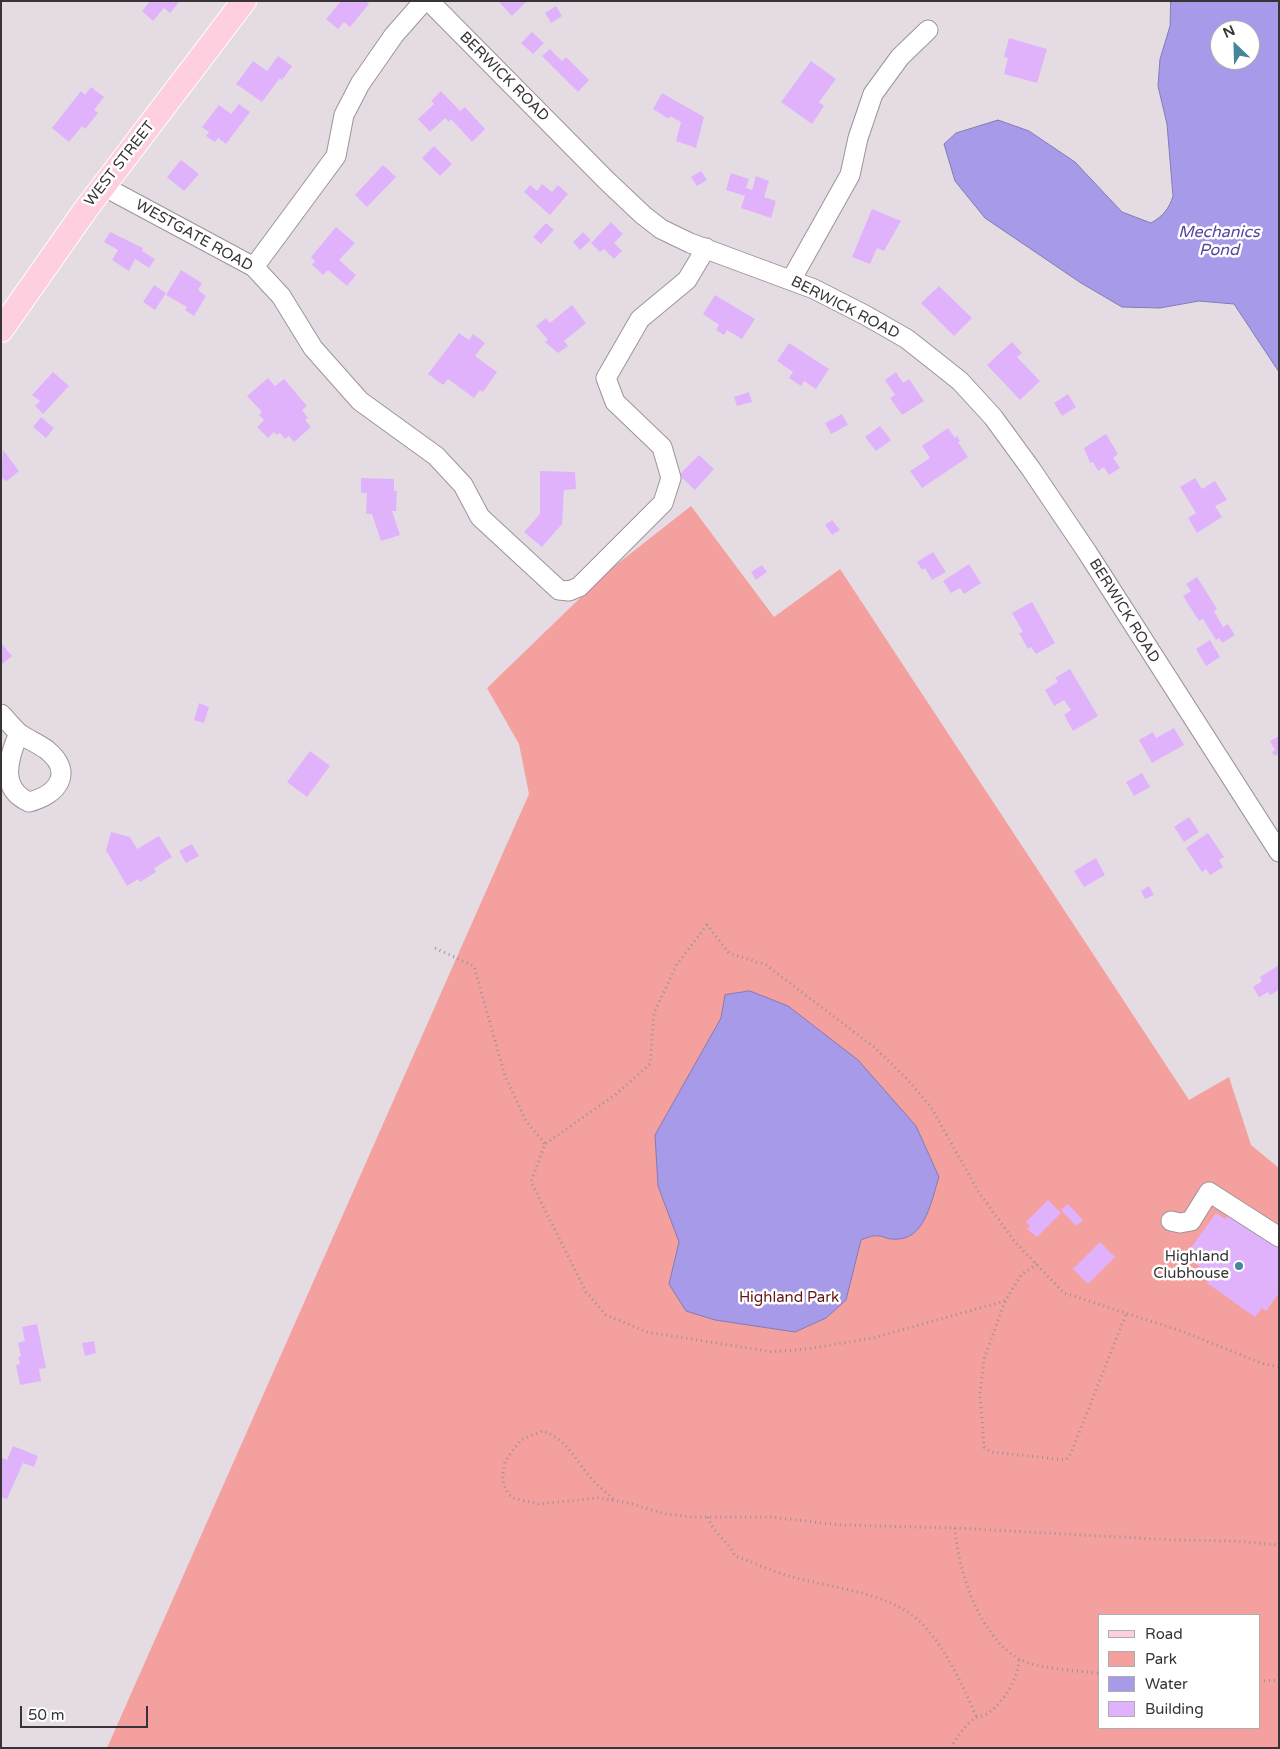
<!DOCTYPE html>
<html>
<head>
<meta charset="utf-8">
<style>
  body { margin:0 }
  #map { position:relative; width:1280px; height:1749px; overflow:hidden; background:#e5dce3; font-family:"Varela Round",sans-serif }
  canvas { display:block }
  .frame { position:absolute; inset:0; border:2px solid #373336; pointer-events:none }
  .legend { position:absolute; left:1098px; top:1614px; width:162px; height:115px; box-sizing:border-box; background:#fff; border:1px solid #afadaf; margin:0; padding:6px 9px; list-style:none; font-size:15px; color:#373336 }
  .legend li { display:flex; align-items:center; gap:10px; height:25px }
  .legend b { width:25px; border:1px solid #afadaf }
  .north { position:absolute; left:1210px; top:20px; width:50px; height:50px; box-sizing:border-box; background:#fff; border:1px solid #afadaf; border-radius:50%; rotate:336deg; font-size:14px; font-weight:700; line-height:20px; text-align:center; color:#373336 }
  .north::after { content:''; display:block; margin:auto; width:18px; height:22px; background:#46869a; clip-path:polygon(50% 0,100% 100%,50% 72%,0 100%) }
  .scale { position:absolute; left:20px; top:1706px; width:128px; height:22px; box-sizing:border-box; border:2px solid #373336; border-top:0; padding-left:6px; font-size:15px; line-height:18px; white-space:nowrap; color:#373336; -webkit-text-stroke:4px #fff; paint-order:stroke }
</style>
</head>
<body>
<div id="map">
<canvas width="1280" height="1749"></canvas>
<div class="frame"></div>
<ul class="legend">
<li><b style="height:6px;background:#fed0df"></b>Road</li>
<li><b style="height:14px;background:#f4a09e"></b>Park</li>
<li><b style="height:14px;background:#a69ae9"></b>Water</li>
<li><b style="height:14px;background:#e1b2fc"></b>Building</li>
</ul>
<div class="north">N</div>
<div class="scale">50 m</div>
</div>
<script>
const c = document.querySelector('canvas').getContext('2d');
c.lineJoin = 'round';
function paint(path, color) { c.fillStyle = color; c.fill(path, 'evenodd'); }
function strokePath(path, color, width, dash) { c.strokeStyle = color; c.lineWidth = width; c.lineCap = dash ? 'butt' : 'round'; c.setLineDash(dash || []); c.stroke(path); }
function drawText(font, color, halo, rows, align = 'center') {
  c.font = font + ' "Varela Round",sans-serif'; c.lineWidth = 5; c.setLineDash([]); c.textBaseline = 'middle'; c.strokeStyle = halo; c.fillStyle = color; for (const [text, x, y, turn = 0] of rows) {
    c.save(); c.translate(x, y); c.rotate((+turn || 0) * Math.PI / 180); c.textAlign = isNaN(turn) ? turn : align; if (halo) c.strokeText(text, 0, 0); c.fillText(text, 0, 0); c.restore();
  }
}
paint(new Path2D(`
  M691 506 774 617 840 569 1189 1100 1229 1077 1251 1145 1279 1168V1748H107L529 794 519 744 487 688 607 572ZM1099 1615H1259V1728H1099Z`), '#f4a09e');
const water = new Path2D(`
  M1171 1H1279V372L1234 304 1199 301 1160 308 1122 307 1081 283 985 218 955 181 944 144 956 133 998 120 1029 131 1075 162 1122 212 1151 223C1163 216 1169 209 1173 196L1167 124 1158 86 1160 59 1170 26ZM1220 30H1250V60H1220Z
  M750 991 788 1006 858 1060 916 1126 939 1177C932 1198 926 1237 899 1239 881 1241 884 1230 861 1240L846 1300 826 1318 795 1332 715 1320 686 1311 669 1284 679 1242 658 1186 655 1135 721 1018 725 995Z`);
paint(water, '#a69ae9');
strokePath(water, '#857bb3', 1);
paint(new Path2D(`
  M150 1H180L170 13 164 8 153 21 142 11Z
  M341 1H366L369 4 350 27 344 22 338 29 326 19Z
  M498 1H527L512 16Z
  M556 6 562 16 551 23 545 13Z
  M532 32 544 43 533 54 521 43Z
  M1009 38 1047 49 1037 83 1004 74 1008 58 1004 57Z
  M550 49 562 61 566 57 589 80 578 92 542 56Z
  M278 56 292 66 282 80 280 78 262 102 236 84 253 61 267 71Z
  M811 61 836 79 819 102 824 106 812 124 781 102Z
  M91 87 104 97 94 110 98 113 85 129 82 126 69 142 52 128 81 91 85 95Z
  M441 91 460 111 465 107 485 129 472 142 451 119 449 122 445 118 430 132 418 119 434 104 431 101Z
  M662 93 704 117 696 148 676 141 681 122 670 116 669 119 653 109Z
  M239 104 250 112 226 144 218 138 215 142 206 136 209 132 202 127 219 105 231 114Z
  M434 146 452 164 440 176 422 158Z
  M181 160 199 174 184 191 167 177Z
  M383 165 396 177 367 207 355 195Z
  M701 171 707 180 697 186 691 177Z
  M731 173 749 179 746 188 752 190 756 176 769 181 764 197 776 201 771 218 741 208 745 196 726 190Z
  M542 184 552 192 558 185 568 194 550 215 524 192 530 185 537 191Z
  M872 209 901 221 884 251 877 248 870 264 852 257Z
  M611 222 623 234 614 243 622 251 614 259 604 249 600 252 591 243Z
  M546 223 554 230 541 244 533 237Z
  M336 227 355 243 339 260 356 275 347 286 328 270 323 275 312 265 315 261 311 257Z
  M110 232 143 248 142 251 155 259 149 268 135 259 129 271 112 260 118 250 104 242Z
  M583 232 591 240 580 250 573 242Z
  M181 270 202 283 198 290 206 296 194 316 185 310 187 307 166 295Z
  M154 285 166 293 155 310 143 302Z
  M939 286 972 318 954 336 921 303Z
  M715 295 755 319 742 339 727 330 724 335 716 330 719 325 703 314Z
  M572 305 586 323 564 341 568 346 558 353 545 342 548 340 536 326 546 318 550 323Z
  M459 333 469 340 473 334 485 343 475 356 497 372 483 392 480 390 474 398 448 379 443 385 428 374Z
  M1012 342 1022 353 1017 357 1040 381 1020 400 987 365Z
  M789 343 829 369 816 389 804 381 801 386 789 378 793 372 777 361Z
  M53 372 69 386 43 414 35 406 40 401 32 395Z
  M896 372 903 383 909 379 924 401 902 415 890 398 895 395 885 380Z
  M268 378 275 386 284 379 307 406 302 410 308 418 305 420 311 427 294 442 289 436 285 439 280 433 277 435 274 432 268 438 257 427 264 420 259 415 262 412 247 396Z
  M749 392 752 402 737 406 734 397Z
  M1068 394 1076 407 1062 416 1054 403Z
  M842 414 848 425 831 434 825 423Z
  M41 417 54 428 46 438 33 427Z
  M880 426 891 440 876 451 865 437Z
  M948 428 955 438 957 436 960 441 958 442 968 457 922 488 910 471 930 458 922 446Z
  M1106 434 1118 454 1113 458 1120 468 1109 475 1104 467 1098 471 1093 462 1090 463 1084 448Z
  M3 450 19 471 7 481 1 478Z
  M699 455 714 469 695 490 679 475Z
  M540 471 575 472 576 489 564 490 562 524 542 547 524 532 540 514Z
  M361 478 394 479V491H397L396 511H392L400 535 381 541 372 514H366L367 493H361Z
  M1195 478 1202 489 1215 481 1227 500 1215 506 1222 517 1197 533 1188 518 1196 513 1180 487Z
  M832 520 840 530 832 535 825 525Z
  M933 552 946 572 932 580 925 568 922 570 917 562Z
  M969 564 981 583 964 594 960 588 951 593 943 581Z
  M762 565 767 572 756 580 751 572Z
  M1197 577 1217 609 1214 611 1223 627 1228 624 1235 635 1222 643 1219 638 1216 640 1203 619 1199 621 1183 596 1191 591 1186 584Z
  M1032 602 1055 643 1036 654 1031 647 1028 649 1019 633 1023 632 1012 613Z
  M1210 640 1220 657 1206 666 1196 649Z
  M1 643 12 656 1 665Z
  M1070 669 1098 716 1073 731 1064 715 1071 710 1064 700 1054 706 1045 690 1058 682 1055 678Z
  M199 703 209 707 204 723 194 720Z
  M1174 728 1184 745 1152 763 1139 740 1153 732 1156 738Z
  M1279 736V753L1275 756 1272 752 1275 750 1270 741Z
  M310 751 330 766 307 797 287 782Z
  M1142 773 1150 787 1134 796 1126 782Z
  M1189 817 1199 832 1184 842 1174 827Z
  M111 832 130 837 137 849 159 836 172 857 154 868 156 872 140 882 138 879 127 886 106 850Z
  M1208 833 1224 857 1219 860 1223 867 1210 875 1206 869 1202 872 1186 848Z
  M192 844 199 856 186 863 179 851Z
  M1096 858 1105 875 1084 887 1074 871Z
  M1149 886 1154 895 1145 899 1141 891Z
  M1279 965V990L1270 995 1268 992 1259 997 1253 987 1262 981 1260 977Z
  M1048 1200 1061 1213 1037 1237 1027 1229 1030 1226 1026 1222Z
  M1068 1204 1083 1220 1076 1226 1061 1210Z
  M1216 1213 1225 1219 1230 1213 1279 1248V1293L1266 1311 1262 1308 1255 1317 1207 1283 1212 1275 1185 1256Z
  M1100 1242 1115 1257 1088 1284 1073 1269Z
  M37 1324 46 1368 39 1369 41 1381 20 1385 16 1365 20 1364 18 1357 21 1356 18 1343 25 1341 22 1327Z
  M94 1341 96 1353 85 1356 82 1343Z
  M13 1446 38 1456 34 1467 23 1463 7 1499 1 1497V1457L7 1460Z`), '#e1b2fc');
const minor = new Path2D(`
  M429 1 606 180 643 215 661 229 690 243 814 289 865 315 907 339 960 381 993 417 1031 469 1087 552 1279 852
  M103 186 254 267 281 296 313 348 360 401 436 456 463 485 480 517 559 590 569 591 579 587 663 503 671 478 662 447 615 402 606 378 640 319 687 280 706 248
  M254 267 336 156 344 115 360 84 394 35 424 1
  M791 280 850 175 858 138 873 94 900 57 928 30
  M1 714C7 720 13 728 20 734 29 740 39 744 47 750 75 773 57 795 29 802 0 789 7 761 19 733
  M1171 1221 1180 1223 1191 1221 1209 1192 1279 1237`);
const major = new Path2D(`
  M1 330 86 209 244 1`);
strokePath(minor, '#9d949a', 21);
strokePath(major, '#fff', 26);
strokePath(new Path2D(`
  M435 948 474 966 505 1076 526 1121 545 1144
  M1037 1264 1021 1275 1005 1301 984 1359 980 1394 984 1447 991 1452 1066 1460 1071 1453 1126 1314
  M1005 1301 873 1338 806 1349 773 1352 647 1332 606 1315 586 1292 531 1182 545 1144 615 1095 650 1064 654 1013 677 964 707 925 729 953 766 965 874 1047 906 1078 931 1107 978 1191 1014 1241 1064 1293 1184 1332 1261 1363 1279 1367
  M613 1499C607 1493 599 1487 593 1480 576 1462 567 1438 542 1431L521 1440 513 1450 505 1462 502 1479 508 1494 513 1498 538 1504 598 1498 629 1503 665 1514 694 1517H771L841 1525 955 1528 1174 1540 1235 1541 1279 1545
  M708 1517C712 1533 729 1541 735 1556 752 1562 768 1569 785 1575 824 1587 870 1589 906 1611 939 1631 962 1684 977 1718
  M955 1528C958 1571 979 1636 1019 1659 1039 1669 1077 1671 1099 1673
  M1259 1681 1279 1680
  M951 1748C957 1737 965 1724 976 1718 981 1716 986 1715 990 1712 1005 1699 1019 1678 1019 1658`), '#999298', 3, [1, 4]);
strokePath(minor, '#fff', 19);
strokePath(major, '#fed0df', 24);
for (const [x, y, r, color] of [
  [1239,1266,5,"#46869a"]
]) { const dot = new Path2D(); dot.arc(x, y, r, 0, 2 * Math.PI); c.fillStyle = color; c.fill(dot); strokePath(dot, '#fff', 2); }
drawText('15px', '#373336', '#fff', [
  ["BERWICK ROAD",504,77,45],
  ["WEST STREET",120,164,-52],
  ["WESTGATE ROAD",194,236,29],
  ["BERWICK ROAD",845,308,27],
  ["BERWICK ROAD",1124,611,58]
]);
drawText('15px', '#373336', '#fff', [
  ["Highland",1229,1257],
  ["Clubhouse",1229,1274]
], 'right');
drawText('15px', '#65131a', '#fff', [
  ["Highland Park",789,1298]
]);
drawText('italic 16px', '#5844a0', '#fff', [
  ["Mechanics",1219,233],
  ["Pond",1219,251]
]);
</script>
</body>
</html>
